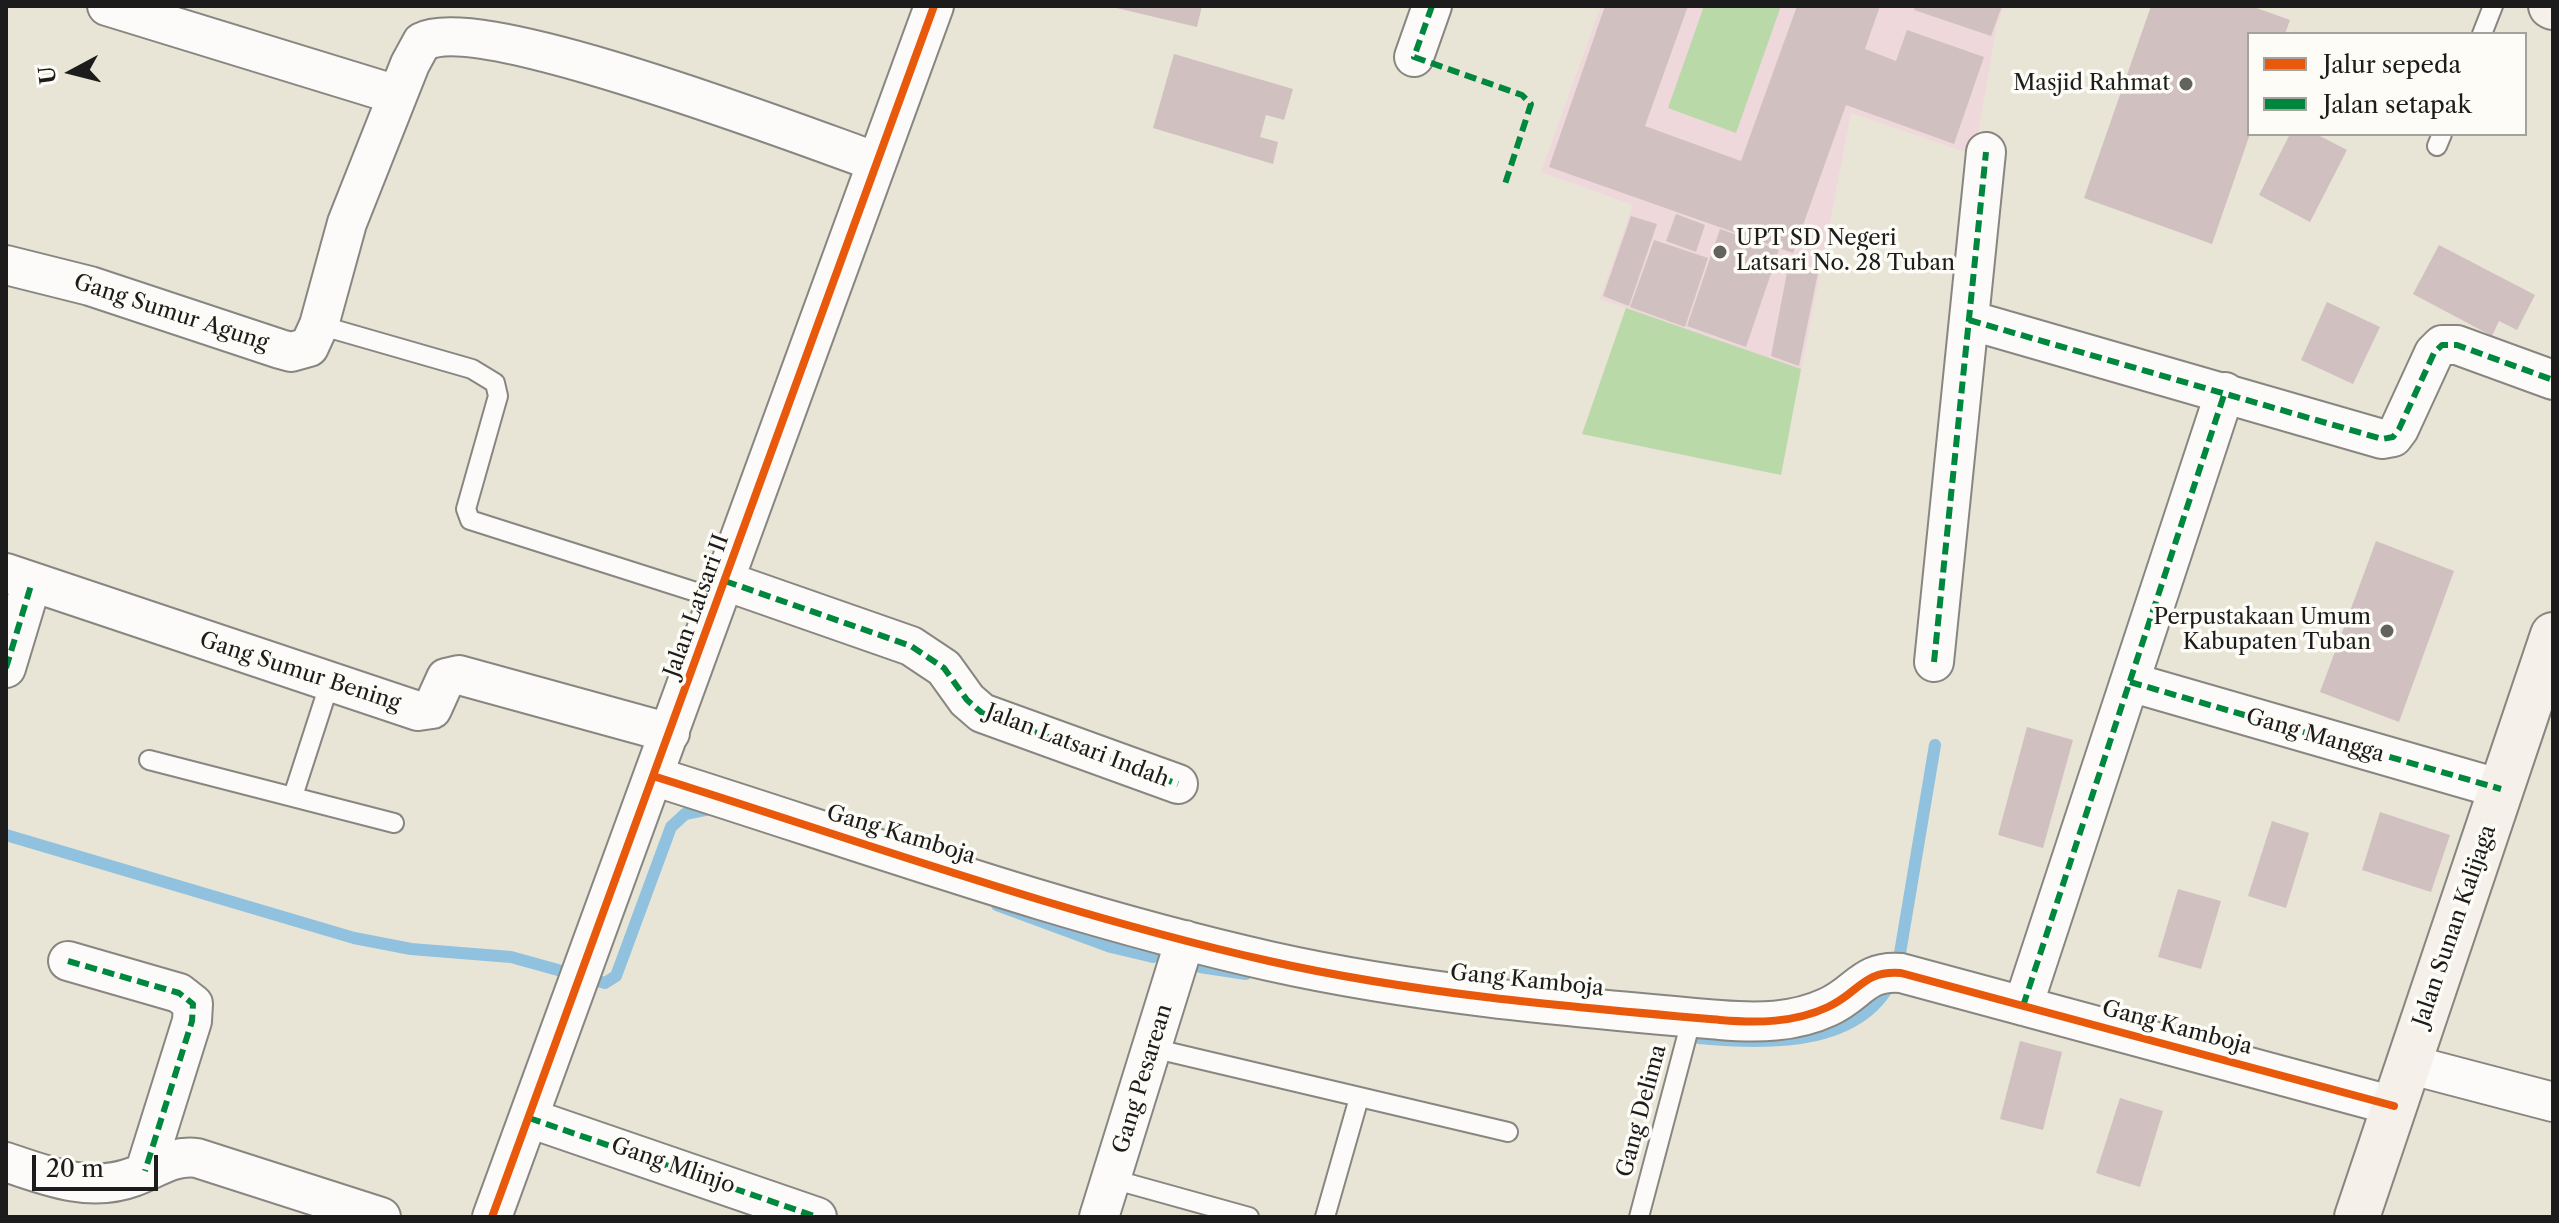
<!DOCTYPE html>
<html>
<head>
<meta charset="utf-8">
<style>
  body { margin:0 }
  #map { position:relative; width:2559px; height:1223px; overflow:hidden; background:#e8e4d6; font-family:"Libre Caslon Text",serif }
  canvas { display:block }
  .frame { position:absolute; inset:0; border:8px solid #1c1c1c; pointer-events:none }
  .legend { position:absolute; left:2247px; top:32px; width:280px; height:104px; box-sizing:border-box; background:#fdfcf7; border:2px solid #a3a29f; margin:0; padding:10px 14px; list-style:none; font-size:24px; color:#1c1c1c }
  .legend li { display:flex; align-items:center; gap:16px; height:40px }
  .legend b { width:40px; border:2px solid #a3a29f }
  .north { position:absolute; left:32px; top:32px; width:80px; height:80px; -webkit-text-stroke:6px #fdfcf7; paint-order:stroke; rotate:263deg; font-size:22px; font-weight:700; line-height:32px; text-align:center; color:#1c1c1c }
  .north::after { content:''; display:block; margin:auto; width:28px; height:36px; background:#1c1c1c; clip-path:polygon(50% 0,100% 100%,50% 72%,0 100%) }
  .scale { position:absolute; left:32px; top:1155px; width:126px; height:36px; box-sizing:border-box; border:4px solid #1c1c1c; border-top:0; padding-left:10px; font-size:24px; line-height:28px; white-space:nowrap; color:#1c1c1c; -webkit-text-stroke:6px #fdfcf7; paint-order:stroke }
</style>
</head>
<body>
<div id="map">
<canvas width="2559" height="1223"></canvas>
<div class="frame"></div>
<ul class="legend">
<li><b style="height:10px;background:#e8590c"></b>Jalur sepeda</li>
<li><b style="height:10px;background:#00873e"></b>Jalan setapak</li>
</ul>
<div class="north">U</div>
<div class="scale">20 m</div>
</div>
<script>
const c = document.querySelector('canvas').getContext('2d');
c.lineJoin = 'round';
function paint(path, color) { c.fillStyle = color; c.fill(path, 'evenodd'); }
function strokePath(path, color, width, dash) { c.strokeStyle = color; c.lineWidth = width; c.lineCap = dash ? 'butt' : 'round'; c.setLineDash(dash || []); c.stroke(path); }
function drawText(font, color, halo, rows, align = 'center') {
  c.font = font + ' "Libre Caslon Text",serif'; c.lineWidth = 7; c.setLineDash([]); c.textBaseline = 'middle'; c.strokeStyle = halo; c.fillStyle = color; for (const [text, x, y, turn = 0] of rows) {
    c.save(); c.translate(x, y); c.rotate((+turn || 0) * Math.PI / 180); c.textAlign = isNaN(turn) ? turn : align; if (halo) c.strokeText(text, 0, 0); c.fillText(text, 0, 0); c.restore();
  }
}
paint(new Path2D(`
  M1601 6H2004L1997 24 1974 155 1851 113 1781 475 1582 434 1626 308 1600 299 1633 205 1541 172Z`), '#eed8dc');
paint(new Path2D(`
  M1704 6H1781L1736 133 1668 108Z
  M1626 308 1801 369 1781 475 1582 434Z`), '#b9d9a9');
strokePath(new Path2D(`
  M6 835 354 938 411 949 511 957 605 983 616 976 671 827 685 814 710 809
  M997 905 1111 947 1153 957
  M1200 967 1246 974
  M1699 1038C1770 1045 1872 1048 1898 965L1935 745`), '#90c1de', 12);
paint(new Path2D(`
  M1108 6H1202L1197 27Z
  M1605 6H1688L1645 126 1741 161 1797 6H1880L1865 49 1896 61 1907 30 1984 57 1954 144 1846 105 1793 253 1549 167Z
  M1915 6H2002L1991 36 1914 10Z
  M2151 6H2251L2290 20 2285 34H2249L2250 134 2212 244 2084 198Z
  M1174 54 1293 89 1284 120 1266 115 1260 137 1278 142 1273 164 1153 128Z
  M2290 134H2316L2347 150 2310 222 2259 195Z
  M1676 214 1705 225 1696 252 1666 241Z
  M1631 216 1657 224 1629 306 1603 296Z
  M1720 229 1779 250 1746 347 1687 326Z
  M1654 240 1708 258 1685 327 1630 307Z
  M2439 245 2535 295 2517 330 2499 321 2492 336 2413 294Z
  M1789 262 1818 273 1799 366 1771 356Z
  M2327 302 2380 327 2353 384 2301 360Z
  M2376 541 2454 571 2399 722 2320 692Z
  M2027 727 2073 740 2043 848 1998 835Z
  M2380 812 2450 835 2431 892 2362 870Z
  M2272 821 2309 833 2286 908 2248 896Z
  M2178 889 2221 901 2201 969 2158 957Z
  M2020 1041 2062 1052 2043 1130 2000 1119Z
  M2120 1098 2163 1111 2140 1187 2096 1173Z`), '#d0c1c0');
const service = new Path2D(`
  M2482 34 2493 6
  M2437 146 2442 134
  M319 325 472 369 495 383 498 396 466 509 470 520 718 599
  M149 760 394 823
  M293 796 330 682
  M1152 1048 1508 1132
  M1112 1179 1249 1217
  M1325 1217 1359 1098
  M1639 1217 1692 1017`);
const minor = new Path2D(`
  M107 6 397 95
  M1414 57 1432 6
  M6 265 90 286 280 349 291 352 309 347 319 325 347 223 410 64 422 42C480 11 803 136 877 162
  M1969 320 2382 439 2393 437 2399 429 2434 353 2442 345H2457L2553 380
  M6 573 418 711 432 709 446 678 459 675 670 733
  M725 581 911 646 944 668 967 700 982 713 1178 784
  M1934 662 1986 152
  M6 668 32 582
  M2130 682 2501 789
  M653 776C857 840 1061 914 1269 961 1416 994 1570 1007 1720 1020 1757 1023 1794 1023 1828 1007 1859 993 1863 970 1901 973L2394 1106
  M68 961 179 993 193 1004 192 1021 145 1171
  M2023 1006 2225 392
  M2408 1064 2553 1102
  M529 1118 817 1217
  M6 1162C47 1176 90 1193 133 1177 156 1169 171 1155 197 1158L381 1217
  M492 1217 934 6
  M1099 1217 1185 940`);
const secondary = new Path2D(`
  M2551 6 2553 7
  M2357 1217 2553 635`);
strokePath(service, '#888680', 22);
strokePath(minor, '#888680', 42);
strokePath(secondary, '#888680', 48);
strokePath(service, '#fcfbf9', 18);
strokePath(minor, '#fcfbf9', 38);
strokePath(secondary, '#f5f1ea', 44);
strokePath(new Path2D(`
  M1432 6 1414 57 1522 95 1531 104 1505 184
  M1969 320 2382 439 2393 437 2399 429 2434 353 2442 345H2457L2553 380
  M725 581 911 646 944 668 967 700 982 713 1178 784
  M1934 662 1986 152
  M6 668 32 582
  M2130 682 2501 789
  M68 961 179 993 193 1004 192 1021 145 1171
  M2023 1006 2225 392
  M529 1118 817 1217`), '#00873e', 6, [12, 6]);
strokePath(new Path2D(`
  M653 776C857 840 1061 914 1269 961 1416 994 1570 1007 1720 1020 1757 1023 1794 1023 1828 1007 1859 993 1863 970 1901 973L2394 1106
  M492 1217 934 6`), '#e8590c', 8);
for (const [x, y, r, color] of [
  [2186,84,8,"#63625d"],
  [1720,252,8,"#63625d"],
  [2387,631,8,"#63625d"]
]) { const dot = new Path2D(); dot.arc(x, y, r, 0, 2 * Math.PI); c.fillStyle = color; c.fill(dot); strokePath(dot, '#fdfcf7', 3); }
drawText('22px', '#1c1c1c', '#fdfcf7', [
  ["Masjid Rahmat",2170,84],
  ["UPT SD Negeri",1736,239,"left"],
  ["Latsari No. 28 Tuban",1736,264,"left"],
  ["Perpustakaan Umum",2371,618],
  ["Kabupaten Tuban",2371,643]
], 'right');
drawText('22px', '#1c1c1c', '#fdfcf7', [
  ["Gang Sumur Agung",171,313,18],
  ["Jalan Latsari II",697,606,-70],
  ["Gang Sumur Bening",300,672,18],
  ["Gang Mangga",2315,736,16],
  ["Jalan Latsari Indah",1077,746,21],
  ["Gang Kamboja",901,835,17],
  ["Jalan Sunan Kalijaga",2455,926,-71],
  ["Gang Kamboja",1527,981,6],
  ["Gang Kamboja",2177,1028,15],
  ["Gang Pesarean",1143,1079,-73],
  ["Gang Delima",1642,1111,-75],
  ["Gang Mlinjo",673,1166,19]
]);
</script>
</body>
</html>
